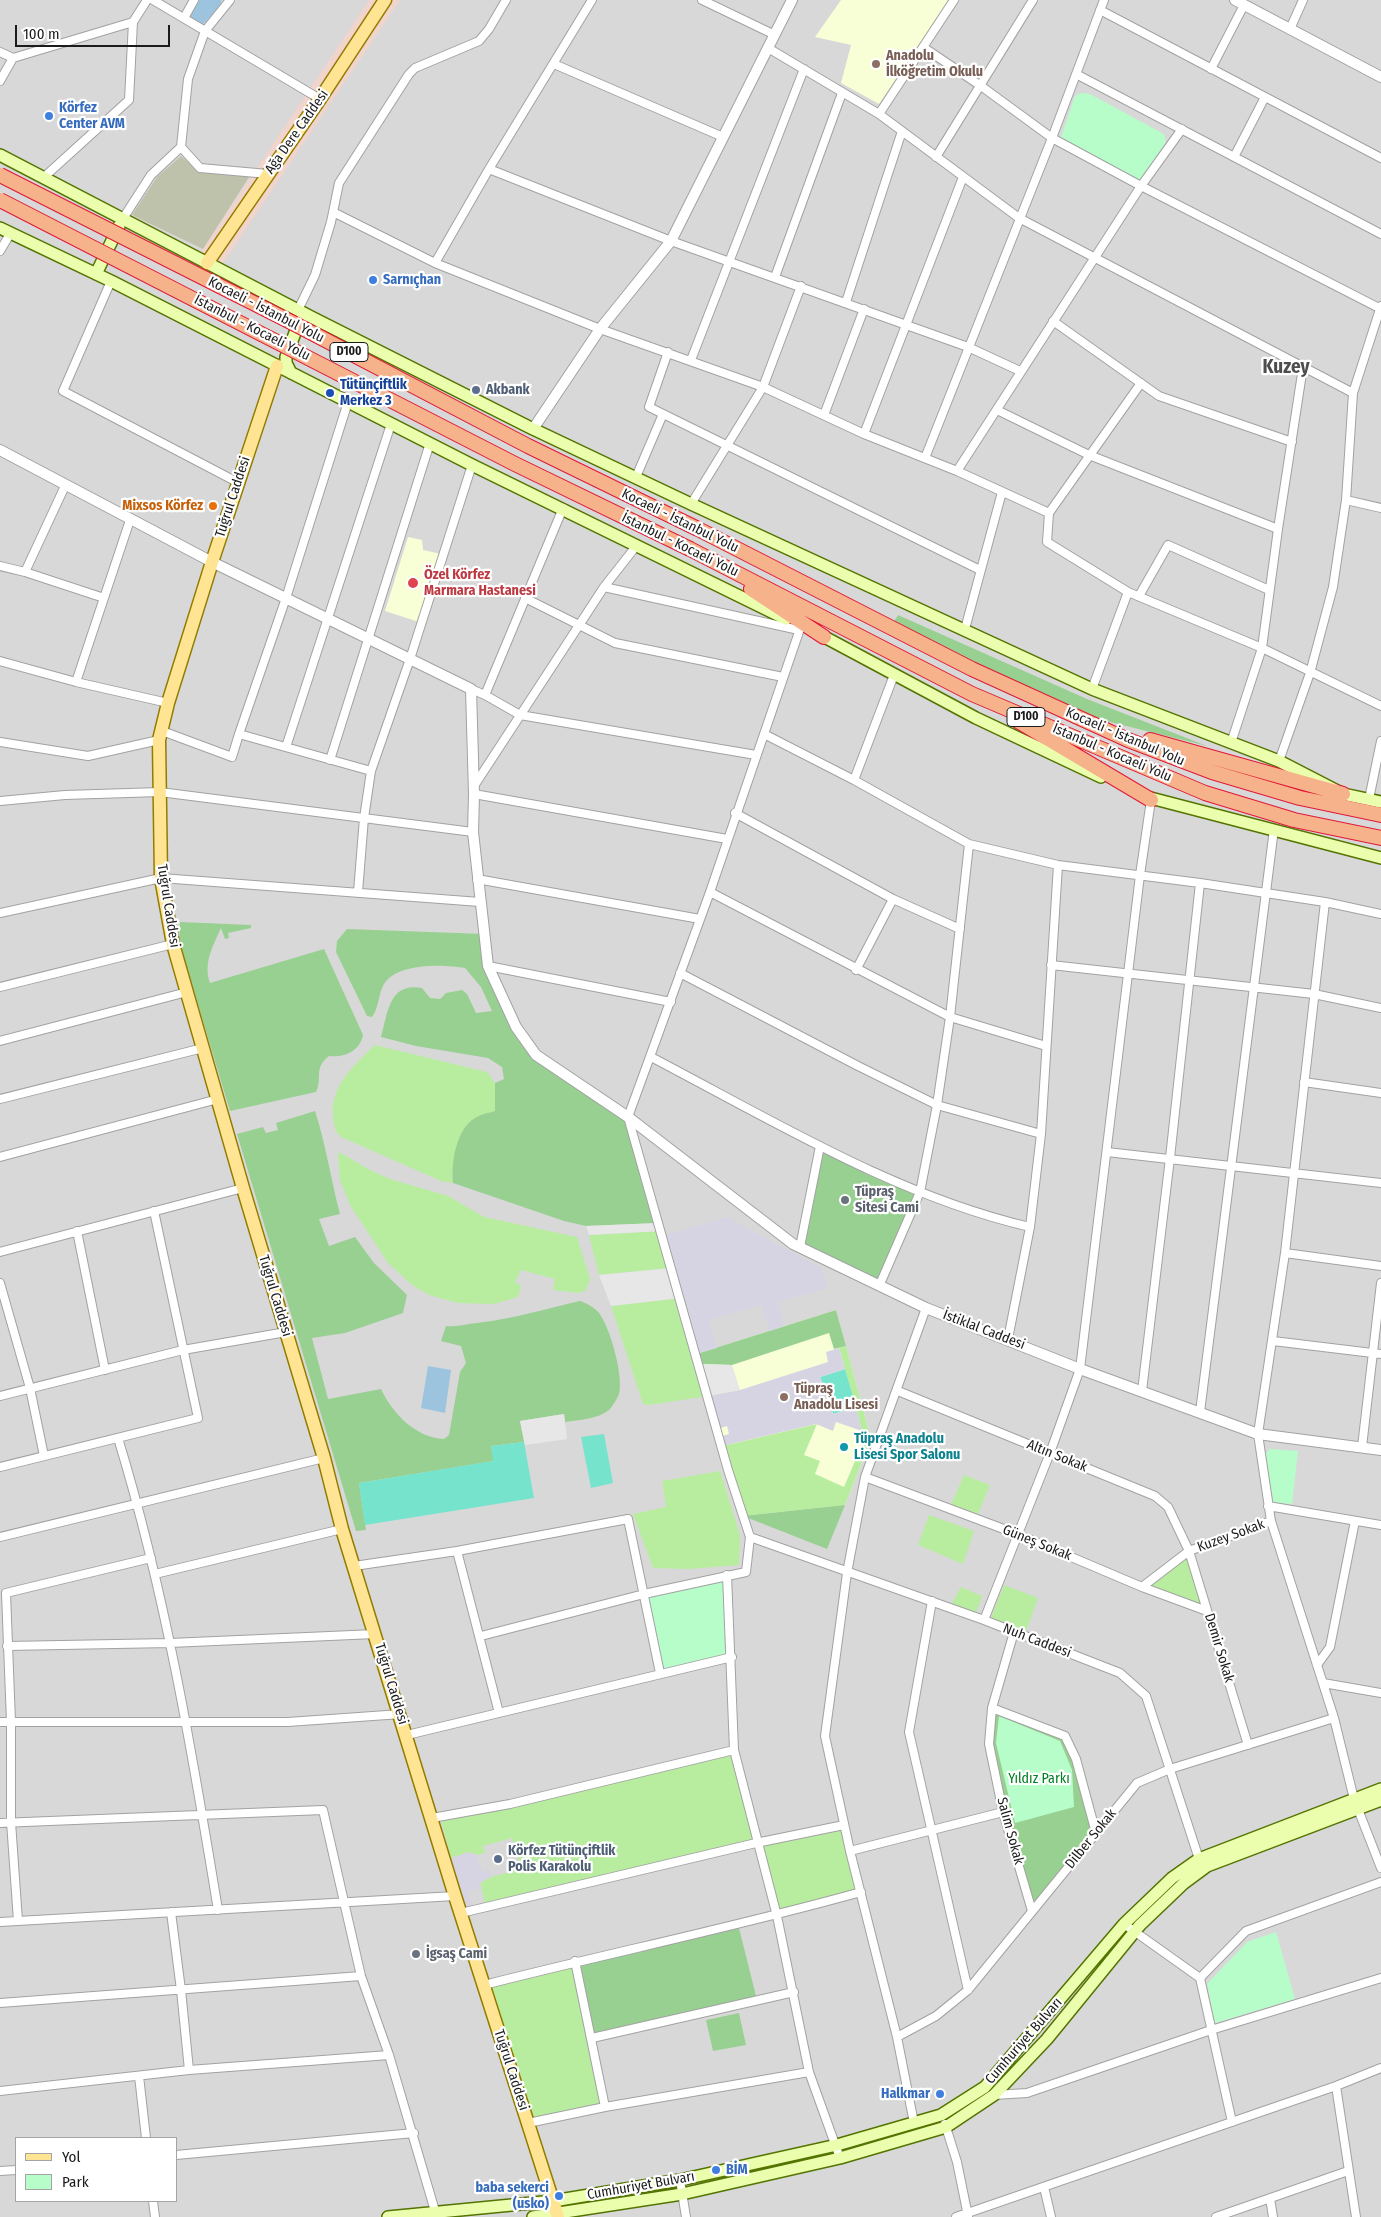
<!DOCTYPE html>
<html>
<head>
<meta charset="utf-8">
<style>
  body { margin:0 }
  #map { position:relative; width:1381px; height:2217px; overflow:hidden; background:#eeebdf; font-family:"Fira Sans Condensed",sans-serif }
  canvas { display:block }
  .legend { position:absolute; left:15px; top:2137px; width:162px; height:65px; box-sizing:border-box; background:#fff; border:1px solid #a4a4a4; margin:0; padding:6px 9px; list-style:none; font-size:15px; color:#1b1b1b }
  .legend li { display:flex; align-items:center; gap:10px; height:25px }
  .legend b { width:25px; border:1px solid #a4a4a4 }
  .scale { position:absolute; left:15px; top:25px; width:155px; height:22px; box-sizing:border-box; border:2px solid #1b1b1b; border-top:0; padding-left:6px; font-size:15px; line-height:18px; white-space:nowrap; color:#1b1b1b; -webkit-text-stroke:4px #fff; paint-order:stroke }
</style>
</head>
<body>
<div id="map">
<canvas width="1381" height="2217"></canvas>
<ul class="legend">
<li><b style="height:6px;background:#ffe493"></b>Yol</li>
<li><b style="height:14px;background:#b7fdc9"></b>Park</li>
</ul>
<div class="scale">100 m</div>
</div>
<script>
const c = document.querySelector('canvas').getContext('2d');
c.lineJoin = 'round';
function paint(path, color) { c.fillStyle = color; c.fill(path, 'evenodd'); }
function strokePath(path, color, width, dash) { c.strokeStyle = color; c.lineWidth = width; c.lineCap = dash ? 'butt' : 'round'; c.setLineDash(dash || []); c.stroke(path); }
function drawText(font, color, halo, rows, align = 'center') {
  c.font = font + ' "Fira Sans Condensed",sans-serif'; c.lineWidth = 4.5; c.setLineDash([]); c.textBaseline = 'middle'; c.strokeStyle = halo; c.fillStyle = color; for (const [text, x, y, turn = 0] of rows) {
    c.save(); c.translate(x, y); c.rotate((+turn || 0) * Math.PI / 180); c.textAlign = isNaN(turn) ? turn : align; if (halo) c.strokeText(text, 0, 0); c.fillText(text, 0, 0); c.restore();
  }
}
paint(new Path2D(`
  M0 0H1381V2217H0ZM16 2138H176V2201H16Z`), '#d9d8d8');
paint(new Path2D(`
  M369 0H400L219 269 197 258Z`), '#f1d4cc');
paint(new Path2D(`
  M841 0H949L879 104 841 83 851 45 815 37Z
  M408 537 422 540 423 550 441 554 419 622 385 611Z
  M836 1310 871 1439 845 1505 743 1516 696 1354Z`), '#f8ffd7');
paint(new Path2D(`
  M181 156 198 171 249 177 203 249 132 215 157 177Z`), '#bec2ab');
paint(new Path2D(`
  M375 1045 487 1072 495 1083V1111L475 1118 452 1172 453 1183 441 1181 341 1137C334 1130 334 1126 333 1116 330 1086 355 1064 375 1045Z
  M339 1152 370 1170 390 1179 448 1196 484 1217 577 1237 590 1279 585 1291 578 1293 553 1290 555 1279 521 1270 515 1282 521 1286 518 1297 494 1304 458 1303 429 1295 412 1285 388 1263 350 1205 340 1180 338 1156Z
  M661 1231 671 1268 599 1275 589 1235Z
  M680 1298 708 1396 649 1405 643 1404 611 1306Z
  M846 1346 871 1439 845 1505 743 1516 722 1446 817 1424 804 1455 820 1461 815 1474 844 1487 867 1433 862 1431 839 1348Z
  M720 1471 740 1535 739 1565 689 1569 653 1568 633 1514 666 1507 662 1481Z
  M964 1475 990 1485 978 1514 951 1505Z
  M929 1515 974 1531 963 1564 918 1545Z
  M1189 1551 1207 1611 1142 1587Z
  M1004 1585 1038 1598 1026 1631 991 1618Z
  M961 1587 982 1596 976 1613 951 1605Z
  M734 1750 756 1843 844 1825 861 1892 777 1916 757 1844 486 1907 480 1883 491 1877 521 1869 512 1838 483 1846 485 1853 477 1855 469 1852 451 1858 440 1816Z
  M575 1961 605 2107 528 2123 484 1985Z`), '#b8eda0');
paint(new Path2D(`
  M898 615 1087 699 1207 746 1086 716 892 625Z
  M180 922 251 925V928L228 933 229 938 225 939 221 928C213 946 203 963 210 983L324 949 363 1035C360 1051 344 1058 329 1056 313 1068 323 1078 316 1092L230 1111 179 941Z
  M347 929 484 934 488 966 536 1055 628 1117 658 1223 586 1226 564 1221 453 1183C451 1163 456 1129 475 1118 481 1114 489 1113 495 1111V1083L504 1079 502 1067 488 1058 416 1046 381 1037C388 1012 389 982 422 988L430 998 440 999 446 993 462 990 467 994 476 1013 492 1011 481 987 465 968C443 964 397 963 384 984 378 994 379 1008 372 1017L367 1016 336 952 337 941Z
  M315 1111C326 1145 331 1180 340 1214L319 1219 329 1246 355 1237 374 1263 407 1295 403 1313 345 1333 312 1338 328 1399 381 1389C392 1413 416 1438 444 1439L449 1435 460 1372 466 1363 461 1346 441 1341 446 1326C458 1327 466 1324 477 1323 512 1319 545 1309 580 1301 586 1303 594 1307 599 1313 610 1327 624 1377 619 1394 617 1399 612 1407 609 1410 598 1419 578 1420 565 1422L564 1414 520 1421 524 1442 491 1446 494 1461 359 1483 366 1530 356 1531 237 1134 263 1127 266 1133 278 1130 276 1123Z
  M820 1146 920 1192 880 1284 800 1247Z
  M836 1310 846 1346 834 1349 829 1333 732 1365 698 1364 696 1354Z
  M845 1505 827 1549 743 1516Z
  M992 1708 1065 1736 1096 1833 1032 1911 989 1744Z
  M738 1924 757 2000 592 2038 575 1961Z
  M739 2013 746 2045 713 2051 706 2020Z`), '#98d091');
paint(new Path2D(`
  M1081 93 1090 94 1164 134 1166 142 1140 181 1061 137 1075 96Z
  M1270 1449 1298 1451 1292 1504 1270 1502 1263 1456Z
  M727 1575 732 1657 660 1673 644 1594Z
  M999 1716 1060 1741 1072 1770 1074 1807 1015 1823 996 1743Z
  M1276 1932 1295 1999 1215 2023 1207 1984 1247 1942Z`), '#b7fdc9');
paint(new Path2D(`
  M845 1369 856 1407 833 1414 820 1377Z
  M604 1434 613 1483 591 1488 581 1437Z
  M524 1442 534 1498 365 1525 359 1483 493 1461 491 1446Z`), '#76e4cd');
paint(new Path2D(`
  M658 1223 661 1231 589 1235 586 1226Z
  M671 1268 680 1298 611 1306 599 1275Z
  M698 1364 732 1365 740 1390 708 1396Z
  M564 1414 567 1439 525 1445 520 1421Z`), '#e7e7e7');
paint(new Path2D(`
  M727 1217 822 1269 828 1288 778 1302 784 1326 770 1331 761 1305 709 1320 717 1348 696 1354 662 1236Z
  M839 1348 845 1369 820 1377 833 1414 856 1407 862 1431 836 1422 833 1431 816 1424 722 1446 719 1437 729 1434 727 1426 717 1429 708 1396 740 1390 828 1362 826 1352Z
  M469 1852 477 1855 482 1872 489 1870 491 1877 480 1883 482 1888 468 1891 474 1910 465 1912 451 1858Z`), '#d6d4e3');
paint(new Path2D(`
  M428 1366 451 1370 445 1413 421 1408Z`), '#9cc4df');
strokePath(new Path2D(`
  M198 16 212 0`), '#9cc4df', 19);
const minor = new Path2D(`
  M153 0 320 99
  M230 0 205 31 188 79 181 147 200 168 268 174
  M592 0 489 169 435 263 600 329 763 387 864 434 957 471 1049 513
  M702 0 775 35
  M1100 10 1381 158
  M184 18 194 0
  M1290 29 1303 0
  M923 47 981 86 1052 138 1141 186 1381 309
  M768 48 879 114 1019 218 1353 393
  M0 52 13 58
  M554 64 723 137
  M1211 69 1244 5
  M1076 74 1381 234
  M0 81 13 58 133 22 147 0
  M879 114 954 0
  M936 157 1033 0
  M1234 157 1265 97
  M489 169 671 241 968 347 1020 371
  M43 178 129 100 133 22
  M333 212 435 263
  M122 220 151 175 181 147
  M0 251 10 234
  M775 277 842 93
  M111 281 63 391 237 482
  M846 302 902 131
  M298 310 315 275 331 222 339 183 409 74 415 68 479 41 489 29 506 0
  M1053 321 1159 396 1292 442
  M668 352 649 407 980 570
  M691 360 804 69
  M1141 383 1049 513 1047 542 1128 592 1262 648 1381 706
  M348 402 286 598 239 734 371 771
  M997 410 1089 455 1278 529
  M824 415 864 309
  M864 434 963 177
  M925 458 1052 138 1104 0
  M957 471 1141 186 1182 129
  M636 477 663 414
  M1346 500 1381 508
  M691 504 763 387 801 286
  M0 566 25 572 65 486
  M25 572 104 598
  M604 587 799 630
  M1139 596 1168 545 1269 590
  M525 598 615 643 783 677
  M965 629 1002 492
  M0 661 76 682 168 703
  M76 682 130 520
  M471 689 485 695 520 715 756 755
  M1092 689 1128 592
  M485 695 563 508
  M162 731 232 757 239 734
  M764 734 854 780 969 844 1058 865 1200 883 1325 902 1381 914
  M0 742 88 756 159 740
  M1231 743 1262 648 1278 529 1303 367
  M286 747 391 424
  M330 760 430 443
  M1279 761 1310 673 1333 587 1346 500 1353 393 1381 306
  M854 780 894 675
  M474 786 604 587 637 545
  M474 794 727 839
  M1369 799 1381 741
  M0 801 65 795 160 792 473 832
  M735 813 893 899 960 929
  M477 879 700 919
  M358 892 364 818 371 771 410 659 472 465
  M710 892 950 1017 1046 1046
  M1325 902 1285 1253 1258 1434 1271 1521 1334 1718 1354 1799 1381 1868
  M0 913 161 878 480 902
  M1051 965 1314 994 1381 1008
  M488 966 671 1002
  M856 970 893 899
  M680 973 858 1066 937 1105 1041 1134
  M0 987 173 944
  M0 1041 187 992
  M651 1057C772 1120 896 1196 1030 1227
  M1304 1082 1381 1093
  M0 1099 203 1048
  M1107 1152 1381 1183
  M0 1157 218 1099
  M77 1231 105 1370
  M800 1247 820 1146
  M0 1252 243 1188
  M1285 1253 1381 1266
  M0 1283 30 1388 44 1456
  M880 1284 920 1192 937 1105 950 1017 969 844
  M1008 1339 1030 1227 1041 1134 1058 865
  M1273 1341 1381 1354
  M898 1391 1155 1496 1168 1507 1189 1551 1248 1745
  M1142 1391 1170 1158 1200 883
  M0 1396 183 1350 286 1332
  M1200 1412 1274 829
  M118 1438C165 1592 192 1751 218 1910
  M1362 1447 1381 1283
  M0 1467 198 1418 154 1211
  M865 1477 1017 1534 1142 1587 1207 1611
  M1268 1506 1381 1525
  M0 1537 324 1458
  M750 1537 984 1620 1120 1673 1146 1696 1199 1859 1201 1861
  M457 1551 499 1713
  M354 1566 457 1551 628 1519 660 1673
  M155 1574 342 1529
  M1142 1587 1189 1551 1271 1521
  M932 1601 909 1732 968 1990
  M984 1620 1050 1453 1080 1369 1140 875 1151 800
  M1014 1632 992 1708 989 1744 1003 1812 1032 1911
  M481 1636 644 1594 746 1572 750 1537 728 1470 628 1117 710 892 801 626
  M7 1646 170 1643 375 1634
  M1317 1665 1330 1647 1355 1521
  M1323 1683 1381 1693
  M992 1708 1065 1736 1076 1759 1096 1833
  M0 1722H288L401 1714
  M407 1735 732 1657
  M432 1818 510 1804 734 1750
  M0 1823 323 1810 361 1976 389 2055 435 2211
  M850 1851 1003 1812
  M171 1912 181 1990 189 2070
  M461 1913 756 1843 844 1825
  M18 1921 11 1822V1722L6 1593 151 1558
  M0 1922 455 1896
  M1124 1924 1200 1978
  M575 1961 605 2107
  M484 1985C609 1953 736 1927 861 1892
  M0 2003 361 1976
  M897 2037 936 2016 968 1990 1137 1783 1170 1769 1334 1718
  M592 2038 794 1992
  M809 2072 840 2158
  M139 2076 146 2138
  M1336 2086 1356 2217
  M0 2091 189 2070 389 2055
  M994 2095 1027 2093 1211 2030 1381 1978
  M1232 2122 1200 1978 1246 1931 1381 1882
  M528 2123 605 2107 809 2072 777 1916 734 1750 727 1575
  M914 2123 897 2037 850 1851 825 1736 847 1573 865 1477 926 1308
  M945 2124 957 2162 968 2216
  M176 2155 414 2133
  M0 2171 16 2170
  M680 2180 686 2217
  M1044 2187 1051 2217
  M1270 2198 1273 2217
  M153 2201 155 2217
  M956 2217 1336 2086 1381 2068
  M1216 2217 1348 2171`);
const tertiary = new Path2D(`
  M1235 0 1381 77
  M533 429 600 329 671 241 792 0
  M0 450 212 562 471 689 474 794 473 832 488 966 516 1027 536 1055 628 1117 793 1244 926 1308 1080 1369 1258 1434 1381 1450`);
const secondary = new Path2D(`
  M0 155 313 318 533 429 691 504 1092 689 1279 761 1343 794 1381 802
  M0 228 111 281 472 465 786 619
  M96 274 119 226
  M291 373 286 363V357L299 322 302 320
  M817 633 976 718 1101 777
  M1143 796 1381 858
  M388 2217 553 2201 680 2180 837 2145 941 2115 985 2087 1124 1924 1172 1878 1199 1859 1381 1789
  M533 2217 682 2194 840 2158 946 2127 994 2095 1047 2039 1140 1925 1184 1883 1207 1866 1381 1800`);
const primary = new Path2D(`
  M207 263 320 99 385 0
  M277 366 212 562 168 703 159 740 161 878 173 944 243 1188 324 1458 342 1529 455 1896 558 2217`);
const trunk = new Path2D(`
  M698 529 972 669 1128 740 1212 772 1300 798 1381 815
  M690 549 972 694 1205 793 1294 820 1381 838
  M751 589 824 637
  M1018 721 1151 800
  M1150 740 1343 794`);
strokePath(minor, '#a2a2a2', 10);
strokePath(tertiary, '#a2a2a2', 12);
strokePath(secondary, '#537400', 14);
strokePath(primary, '#927c00', 15);
strokePath(trunk, '#e11738', 16);
strokePath(minor, '#fff', 8);
strokePath(tertiary, '#fff', 10);
strokePath(secondary, '#ebfead', 11);
strokePath(primary, '#ffe493', 12);
strokePath(trunk, '#f6b28a', 14);
const trunkBridge = new Path2D(`
  M0 175 291 322 528 446 698 529
  M0 200 515 464 690 549`);
strokePath(trunkBridge, '#e11738', 16, []);
strokePath(trunkBridge, '#f6b28a', 14);
for (const [x, y, r, color] of [
  [876,64,5,"#8d6e63"],
  [49,116,5,"#3f7fe0"],
  [373,280,5,"#3f7fe0"],
  [476,390,5,"#5c6f8a"],
  [330,393,5,"#1a4fb4"],
  [213,506,5,"#e8710a"],
  [413,583,6,"#e0444e"],
  [845,1200,5,"#6b7280"],
  [784,1397,5,"#8d6e63"],
  [844,1447,5,"#0f9aa8"],
  [498,1859,5,"#5c6f8a"],
  [416,1954,5,"#6b7280"],
  [940,2094,5,"#3f7fe0"],
  [716,2170,5,"#3f7fe0"],
  [559,2196,5,"#3f7fe0"]
]) { const dot = new Path2D(); dot.arc(x, y, r, 0, 2 * Math.PI); c.fillStyle = color; c.fill(dot); strokePath(dot, '#fff', 2); }
for (const [x, y, w] of [
  [349,352,38],
  [1026,717,38]
]) { const box = new Path2D(); box.roundRect(x - w / 2, y - 9.5, w, 19, 4); c.fillStyle = '#fff'; c.fill(box); strokePath(box, '#1b1b1b', 1); }
drawText('bold 12px', '#1b1b1b', null, [
  ["D100",349,352],
  ["D100",1026,717]
]);
drawText('bold 14px', '#785e54', '#fff', [
  ["Anadolu",886,56],
  ["İlköğretim Okulu",886,72],
  ["Tüpraş",794,1389],
  ["Anadolu Lisesi",794,1405]
], 'left');
drawText('bold 14px', '#366cbe', '#fff', [
  ["Körfez",59,108],
  ["Center AVM",59,124],
  ["Sarnıçhan",383,280],
  ["Halkmar",930,2094,"right"],
  ["BİM",726,2170],
  ["baba sekerci",549,2188,"right"],
  ["(usko)",549,2204,"right"]
], 'left');
drawText('14px', '#1b1b1b', '#fff', [
  ["Ağa Dere Caddesi",297,132,-55],
  ["Kocaeli - İstanbul Yolu",266,310,27],
  ["İstanbul - Kocaeli Yolu",252,328,27],
  ["Tuğrul Caddesi",233,497,-72],
  ["Kocaeli - İstanbul Yolu",680,521,26],
  ["İstanbul - Kocaeli Yolu",680,545,26],
  ["Kocaeli - İstanbul Yolu",1125,737,23],
  ["İstanbul - Kocaeli Yolu",1112,753,23],
  ["Tuğrul Caddesi",168,906,81],
  ["Tuğrul Caddesi",275,1296,73],
  ["İstiklal Caddesi",984,1330,21],
  ["Altın Sokak",1057,1456,22],
  ["Kuzey Sokak",1231,1536,-20],
  ["Güneş Sokak",1037,1543,22],
  ["Nuh Caddesi",1037,1641,21],
  ["Demir Sokak",1219,1648,73],
  ["Tuğrul Caddesi",391,1684,73],
  ["Salim Sokak",1010,1831,75],
  ["Dilber Sokak",1091,1839,-51],
  ["Cumhuriyet Bulvarı",1024,2041,-49],
  ["Tuğrul Caddesi",511,2070,72],
  ["Cumhuriyet Bulvarı",641,2186,-10]
]);
drawText('bold 14px', '#164399', '#fff', [
  ["Tütünçiftlik",340,385],
  ["Merkez 3",340,401]
], 'left');
drawText('bold 14px', '#4e5e75', '#fff', [
  ["Akbank",486,390],
  ["Körfez Tütünçiftlik",508,1851],
  ["Polis Karakolu",508,1867]
], 'left');
drawText('bold 14px', '#c56008', '#fff', [
  ["Mixsos Körfez",203,506]
], 'right');
drawText('bold 14px', '#be3a42', '#fff', [
  ["Özel Körfez",424,575],
  ["Marmara Hastanesi",424,591]
], 'left');
drawText('bold 14px', '#5b616d', '#fff', [
  ["Tüpraş",855,1192],
  ["Sitesi Cami",855,1208],
  ["İgsaş Cami",426,1954]
], 'left');
drawText('bold 14px', '#0d838f', '#fff', [
  ["Tüpraş Anadolu",854,1439],
  ["Lisesi Spor Salonu",854,1455]
], 'left');
drawText('14px', '#037e24', '#fff', [
  ["Yıldız Parkı",1039,1779]
]);
drawText('bold 19px', '#4e4e4e', '#fff', [
  ["Kuzey",1286,368]
]);
</script>
</body>
</html>
